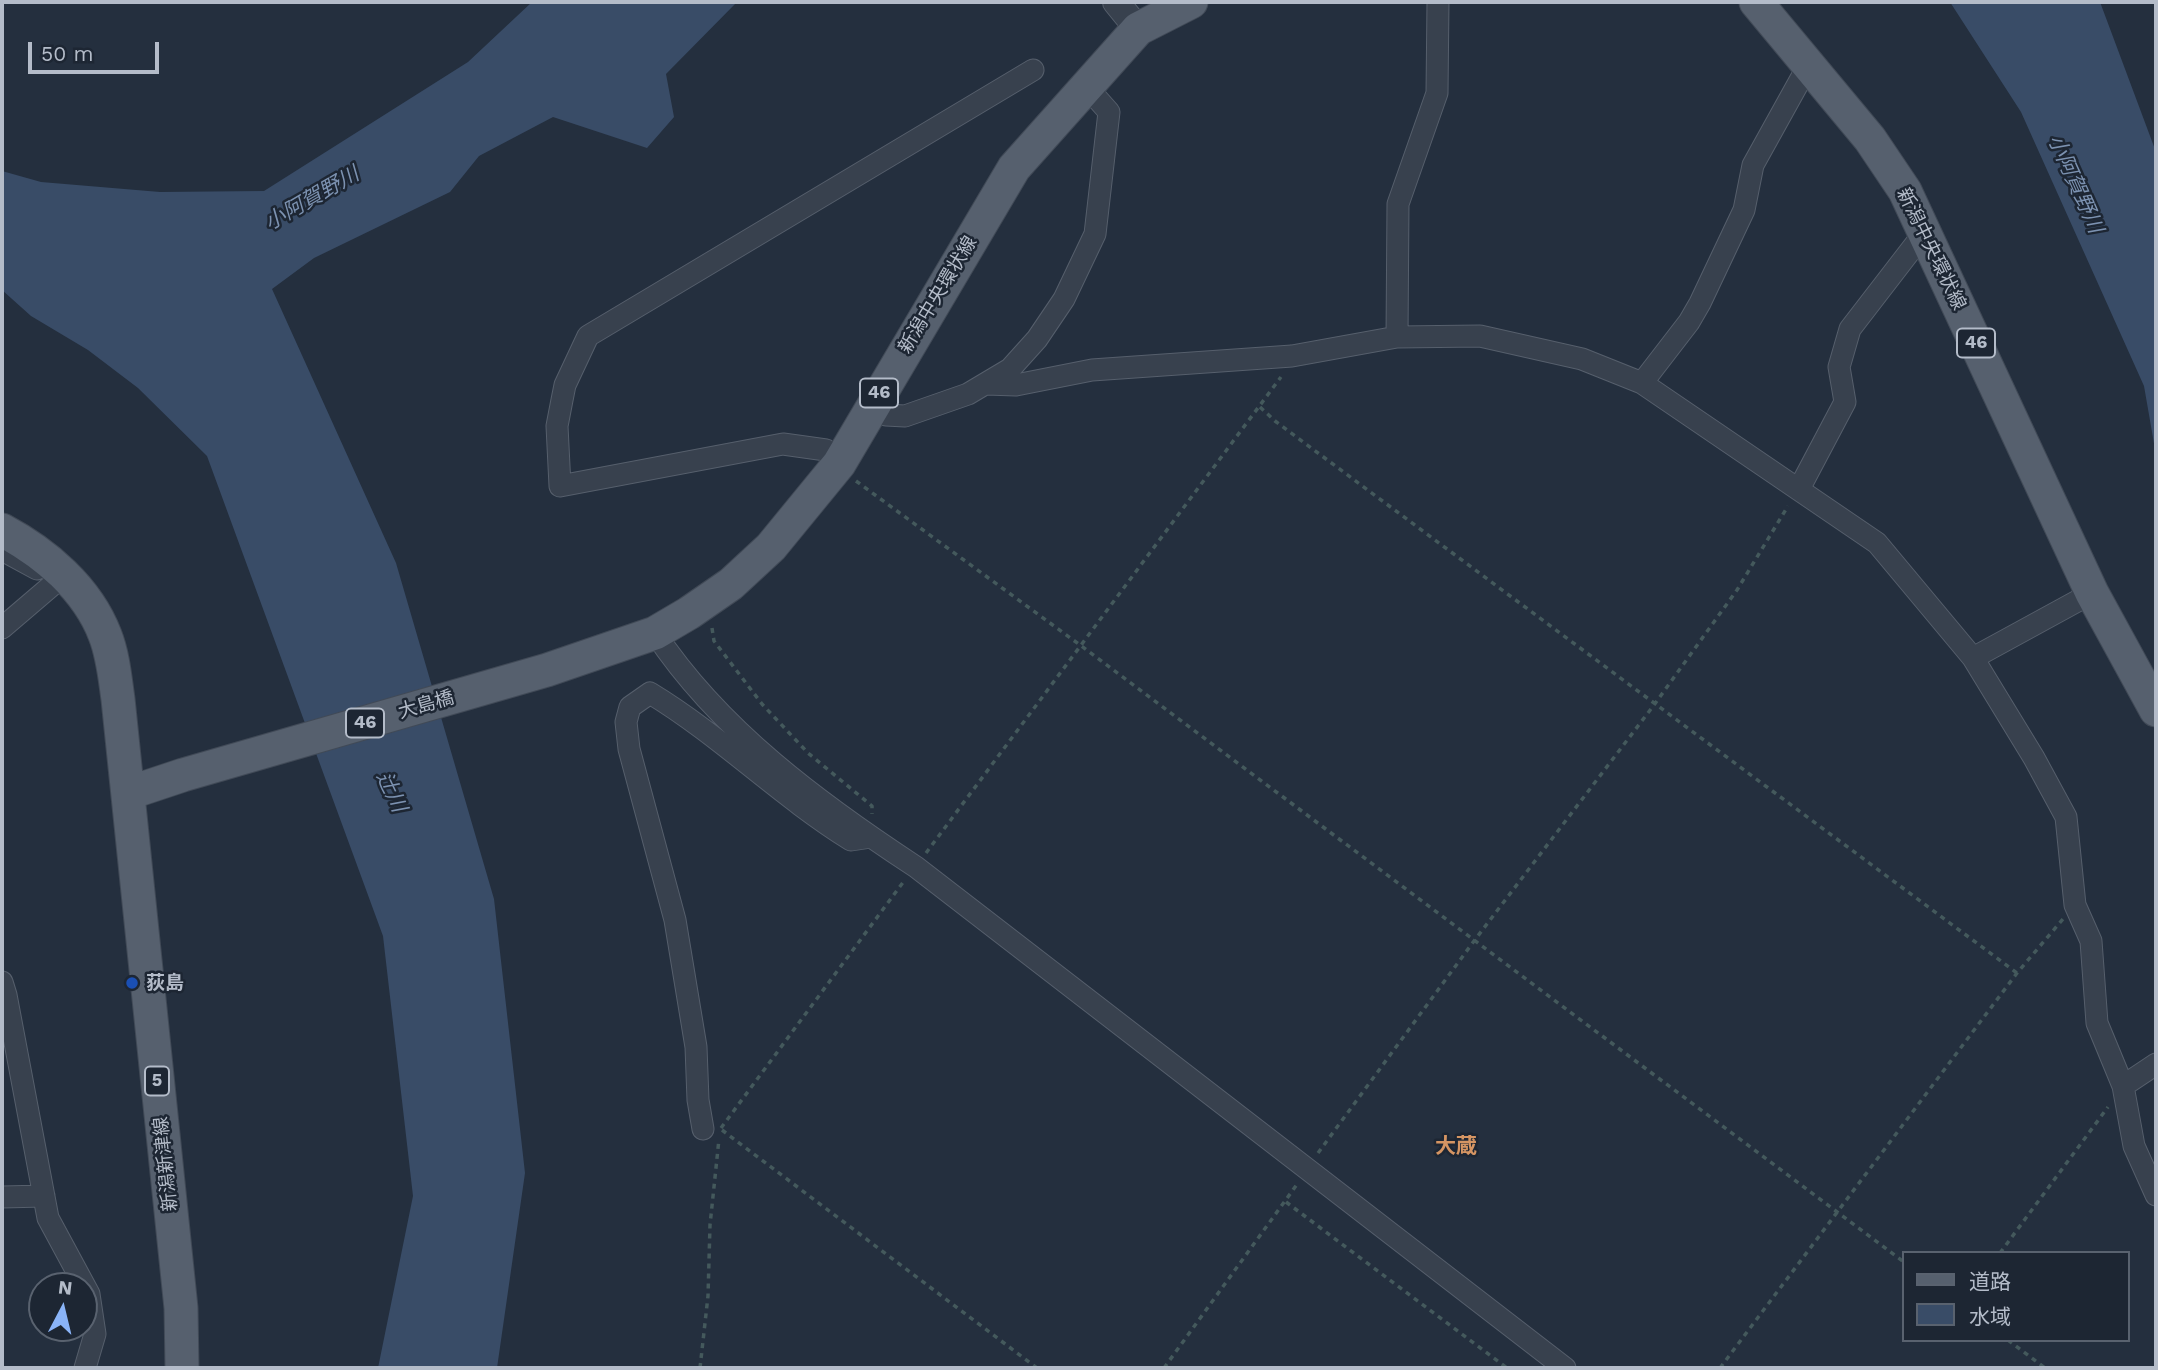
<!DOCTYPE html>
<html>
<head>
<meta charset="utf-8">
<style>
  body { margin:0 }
  #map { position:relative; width:2158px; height:1370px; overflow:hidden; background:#242f3e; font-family:"Work Sans","Noto Sans JP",sans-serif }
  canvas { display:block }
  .frame { position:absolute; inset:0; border:4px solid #b4bcc9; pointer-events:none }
  .legend { position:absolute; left:1902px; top:1251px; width:228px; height:91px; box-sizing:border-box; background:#1d2633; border:2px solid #59626f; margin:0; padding:9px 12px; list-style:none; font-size:21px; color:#b4bcc9 }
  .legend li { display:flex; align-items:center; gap:14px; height:35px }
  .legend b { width:35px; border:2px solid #59626f }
  .north { position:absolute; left:28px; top:1272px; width:70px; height:70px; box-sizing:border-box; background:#1d2633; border:2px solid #59626f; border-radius:50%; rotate:7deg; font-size:19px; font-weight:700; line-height:28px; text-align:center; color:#b4bcc9 }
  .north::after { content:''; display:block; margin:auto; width:24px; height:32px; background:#8ab4f8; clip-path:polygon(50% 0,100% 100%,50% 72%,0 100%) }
  .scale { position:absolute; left:28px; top:42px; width:131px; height:32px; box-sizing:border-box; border:4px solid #b4bcc9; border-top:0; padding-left:9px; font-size:21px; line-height:24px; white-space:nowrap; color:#b4bcc9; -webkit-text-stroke:5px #1d2633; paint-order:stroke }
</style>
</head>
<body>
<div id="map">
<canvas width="2158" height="1370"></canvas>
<div class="frame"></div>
<ul class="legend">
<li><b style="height:9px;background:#56606e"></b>道路</li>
<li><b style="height:19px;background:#394c67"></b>水域</li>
</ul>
<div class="north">N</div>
<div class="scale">50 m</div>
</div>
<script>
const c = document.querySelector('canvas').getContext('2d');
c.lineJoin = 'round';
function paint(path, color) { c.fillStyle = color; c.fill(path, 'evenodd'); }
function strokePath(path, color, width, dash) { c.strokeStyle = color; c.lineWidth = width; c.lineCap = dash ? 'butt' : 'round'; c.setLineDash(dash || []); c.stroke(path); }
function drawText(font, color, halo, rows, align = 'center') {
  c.font = font + ' "Work Sans","Noto Sans JP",sans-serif'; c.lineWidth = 5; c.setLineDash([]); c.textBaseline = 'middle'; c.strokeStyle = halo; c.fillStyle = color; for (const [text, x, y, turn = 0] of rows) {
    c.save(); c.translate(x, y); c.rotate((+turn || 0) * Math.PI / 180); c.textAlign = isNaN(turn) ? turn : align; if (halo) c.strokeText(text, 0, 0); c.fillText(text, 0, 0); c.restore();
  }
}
paint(new Path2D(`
  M532 2H737L666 74 674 117 647 148 553 117 479 156 450 192 314 258 272 289 396 563 494 899 525 1173 497 1368H378L413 1196 383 936 207 456 138 388 88 350 31 316 2 290V171L41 182 160 192 264 191 468 62Z
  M1950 2H2100L2156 152V455L2144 386 2021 112Z`), '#394c67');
const minor = new Path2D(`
  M1397 337 1398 204 1437 93 1438 2
  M1642 383 1689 322 1700 303 1744 210 1753 165 1809 64
  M986 384 1016 385 1092 370 1292 356 1397 337 1480 336 1582 359 1642 383 1877 543 1973 658 2034 758 2066 817 2075 905 2091 941 2097 1023 2123 1086 2134 1146 2156 1195
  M872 406 886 415 905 416 968 394 1010 369 1037 339 1064 299 1095 234 1109 112 1086 86
  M839 464 826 450 783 444 560 486 557 426 562 400 565 385 588 336 1033 70
  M1799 489 1845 402 1839 367 1850 329 1924 233
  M2 550 37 569
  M2 628 57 581 58 568
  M655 633C719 730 820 804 916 867L1565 1368
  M1973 658 2092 593
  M2 982 6 995 48 1218 89 1294 95 1334 85 1368
  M2123 1086 2156 1064
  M703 1129 698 1100 696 1047 675 920 629 749 626 722 630 707 650 693C721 736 780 796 851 840L871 837
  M2 1197 44 1196`);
const tertiary = new Path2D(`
  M1116 2 1138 29`);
const primary = new Path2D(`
  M1756 2 1870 139 1905 191 2092 593 2156 710
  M2 530C45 553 87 588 105 635 113 655 115 678 118 699L181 1308 182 1368
  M129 793 183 775 547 670 655 633 689 613 731 584 771 547 839 464 1014 168 1138 29 1191 2`);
strokePath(minor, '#565f6c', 23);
strokePath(tertiary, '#565f6c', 28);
strokePath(primary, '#414a57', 35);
strokePath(new Path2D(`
  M1260 407 1275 421 2017 973
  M856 481 1080 645 1904 1262
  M712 628 714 641 762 704 808 753 872 806V814
  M926 853 1281 377
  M721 1128 904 881
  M722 1130 1037 1368
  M1318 1153 1474 941 1654 705 1737 590 1788 506
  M1286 1202 1507 1368
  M2000 1253 2108 1107
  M2008 1340 2045 1368
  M700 1368 708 1296 710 1225 719 1139
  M1164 1368 1298 1183
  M1720 1368 2017 973 2063 919`), '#44595c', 3.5, [5, 5]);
strokePath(minor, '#38414e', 21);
strokePath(tertiary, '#38414e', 26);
strokePath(primary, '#56606e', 33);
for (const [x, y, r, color] of [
  [132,983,7,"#1a4fb4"]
]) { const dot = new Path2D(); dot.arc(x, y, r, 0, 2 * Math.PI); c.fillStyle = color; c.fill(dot); strokePath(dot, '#1d2633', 2.5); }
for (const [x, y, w] of [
  [1976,343,38],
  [879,393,38],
  [365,723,38],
  [157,1081,24]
]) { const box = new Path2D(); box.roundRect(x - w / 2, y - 14.5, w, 29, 5); c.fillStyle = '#1d2633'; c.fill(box); strokePath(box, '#b4bcc9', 2); }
drawText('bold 18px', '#b4bcc9', null, [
  ["46",1976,343],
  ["46",879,393],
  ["46",365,723],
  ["5",157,1081]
]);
drawText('19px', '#b4bcc9', '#1d2633', [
  ["新潟中央環状線",1931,249,64],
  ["新潟中央環状線",938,295,-59],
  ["大島橋",426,705,-16],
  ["新潟新津線",166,1164,-96]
]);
drawText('bold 19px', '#b4bcc9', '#1d2633', [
  ["荻島",146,983]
], 'left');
drawText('italic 21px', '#7c92b1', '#1d2633', [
  ["小阿賀野川",2075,184,66],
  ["小阿賀野川",312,199,-30],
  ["辻川",391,792,65]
]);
drawText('bold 21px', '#d59563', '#1d2633', [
  ["大蔵",1456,1147]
]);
</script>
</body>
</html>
